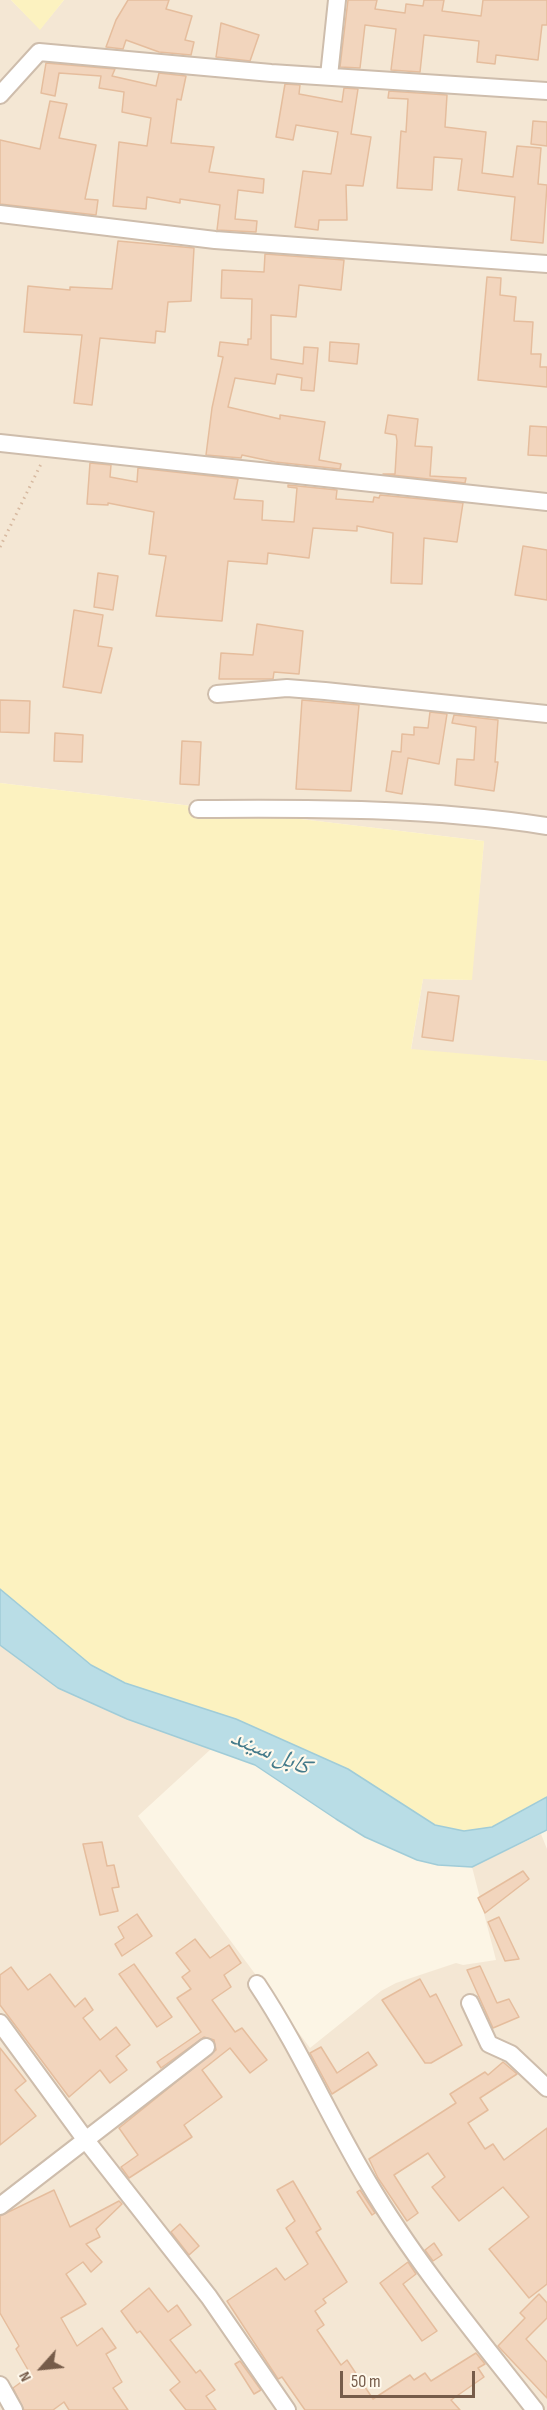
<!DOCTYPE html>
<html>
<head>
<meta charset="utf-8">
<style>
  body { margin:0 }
  #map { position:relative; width:547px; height:2410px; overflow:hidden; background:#fcf5e5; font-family:"Sofia Sans Condensed",sans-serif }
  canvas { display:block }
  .north { position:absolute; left:12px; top:2338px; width:60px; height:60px; -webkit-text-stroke:4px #fff9ec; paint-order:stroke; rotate:243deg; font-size:16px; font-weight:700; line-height:24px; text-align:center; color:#765c4a }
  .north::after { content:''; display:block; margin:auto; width:21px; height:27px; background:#765c4a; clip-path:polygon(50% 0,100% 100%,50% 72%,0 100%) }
  .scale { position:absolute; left:340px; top:2371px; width:135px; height:27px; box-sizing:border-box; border:3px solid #765c4a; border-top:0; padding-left:8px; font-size:18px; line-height:21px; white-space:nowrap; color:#765c4a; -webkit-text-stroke:4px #fff9ec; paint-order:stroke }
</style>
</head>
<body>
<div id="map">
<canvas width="547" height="2410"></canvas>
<div class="north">N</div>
<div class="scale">50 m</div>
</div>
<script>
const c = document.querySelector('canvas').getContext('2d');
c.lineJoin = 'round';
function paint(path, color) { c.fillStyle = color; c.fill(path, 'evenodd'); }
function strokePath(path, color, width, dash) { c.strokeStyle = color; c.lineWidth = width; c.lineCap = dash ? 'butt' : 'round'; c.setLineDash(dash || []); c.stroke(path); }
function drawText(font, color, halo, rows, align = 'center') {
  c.font = font + ' "Sofia Sans Condensed","Noto Naskh Arabic",sans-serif'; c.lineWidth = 4.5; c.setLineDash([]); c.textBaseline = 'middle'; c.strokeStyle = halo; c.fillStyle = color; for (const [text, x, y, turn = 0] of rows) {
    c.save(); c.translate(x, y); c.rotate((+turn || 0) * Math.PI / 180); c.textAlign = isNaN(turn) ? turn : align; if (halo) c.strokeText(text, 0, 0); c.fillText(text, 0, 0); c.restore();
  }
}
paint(new Path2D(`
  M0 0H11L40 29 64 0H547V1061L411 1050 423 979 471 980 484 841 0 783Z
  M0 1645 58 1688 127 1719 211 1749 138 1816 310 2048 381 1991 396 1983 456 1963 463 1965 496 1960 472 1867 541 1834 547 1849V2410H0Z`), '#f4e7d4');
paint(new Path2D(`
  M11 0H64L40 30Z
  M0 783 484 841 472 980 423 979 411 1049 547 1061V1797L492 1827 464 1831 435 1825 348 1769 236 1719 125 1683 91 1665 0 1589Z`), '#fcf2c0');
const water = new Path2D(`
  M0 1589 91 1665 125 1683 236 1719 348 1769 435 1825 464 1831 492 1827 547 1797V1830L472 1867 438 1865 417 1860 365 1837 336 1819 255 1765 127 1719 58 1688 0 1645Z`);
paint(water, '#b9dde6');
strokePath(water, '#a0ccd8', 1.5);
const building = new Path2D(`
  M128 0H169L166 9 192 16 185 40 194 42 191 55 159 52 126 40 123 49 106 47 116 20Z
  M348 0H377L375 9 405 13 406 4 423 6 424 0H444L442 11 481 16 483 0H547V25H542L538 60 496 55 495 64 477 62 479 41 424 35 420 72 391 70 396 29 365 25 360 68 340 67Z
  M221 23 259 35 250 61 216 57Z
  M46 63 115 69 112 76 156 86 159 73 186 76 181 100 177 99 171 143 214 147 209 172 264 179 263 193 238 190 235 219 257 221 256 232 217 230 220 205 180 199V203L147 197 146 209 113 206 119 142 147 146 151 118 122 112 124 92 99 88 101 76 59 73 55 96 41 93Z
  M285 84 300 85 299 94 342 102 344 88 358 89 351 134 371 137 363 186 346 185 347 220H319L318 230 295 227 303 171 331 174 338 132 296 125 293 140 276 137Z
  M389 91 447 95 445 127 486 132 482 173 513 177 517 146 541 148 538 184 547 185 543 243 511 240 515 197 458 190 462 159 434 157 432 190 397 188 401 131 406 132 408 99 388 98Z
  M50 101 67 104 59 138 96 145 85 199 98 200 96 215 0 204V140L40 149Z
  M533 121 547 122V146L531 144Z
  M118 241 194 248 191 301 168 302 165 332 156 331 155 343 100 338 92 405 74 403 82 335 24 332 28 286 70 290V287L112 289Z
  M265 254 344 260 341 290 299 285 296 317 271 315V359L303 364 304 347 318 348 314 391 301 390 302 378 277 374 275 384 235 378 228 407 280 419V415L325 422 319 460 341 464 340 469 275 462 242 455 241 458 206 455 212 408 223 357 218 356 220 342 248 345V339H251L252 299 221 298 222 270 264 272Z
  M487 277 501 278 500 295 516 297 514 321 533 322 531 354H541L540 367H547V387L478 380Z
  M330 342 359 344 357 364 329 361Z
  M388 415 418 419 415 446 432 447 430 476 466 478 465 483 383 474H395L397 441 396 435 385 433Z
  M530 426 547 427V456L528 455Z
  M90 463 111 465 110 477 137 482 138 468 238 479 234 499 263 501 262 520 294 522 297 488 288 487V485L337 490 336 499 373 502 374 497 379 498 380 495 463 503 457 542 424 538 422 584 391 583 393 533 357 526V531L313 528 309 558 268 553 267 564 228 561 222 621 156 616 166 556 149 554 154 512 108 503V505L87 504Z
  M523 546 547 550V600L515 595Z
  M98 573 118 576 113 610 94 607Z
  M74 610 103 615 98 646 112 648 101 693 63 687Z
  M257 624 303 631 299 674 274 672 273 679H219L221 653 253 655Z
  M0 700 30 701 29 733 0 732Z
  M302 700 359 705 351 791 296 789Z
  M430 712 447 714 439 764 408 758 402 794 386 791 392 751 401 752 402 734 414 735V727L428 728Z
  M454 715 498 720 495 762H498L494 791 455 785 457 759 474 760 476 727 452 723Z
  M55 733 83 735 82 762 54 761Z
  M182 741 201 742 199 785 180 784Z
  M428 992 459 996 453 1041 422 1037Z
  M102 1842 107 1866 114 1865 119 1887 112 1888 118 1911 100 1915 83 1844Z
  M523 1871 529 1879 485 1913 478 1898Z
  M137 1914 152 1936 122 1956 115 1944 124 1938 118 1927Z
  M499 1917 519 1959 505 1961 488 1922Z
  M195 1939 210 1958 229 1945 241 1963 224 1975 231 1987 212 2000 235 2032 242 2028 267 2060 250 2073 230 2048 202 2070 222 2097 184 2125 192 2137 129 2178 121 2167 138 2155 119 2128 216 2050 214 2040 204 2037 161 2068 157 2062 201 2032 177 1998 191 1989 182 1977 190 1971 176 1953Z
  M134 1964 172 2017 157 2027 119 1974Z
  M480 1966 497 2003 509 1999 519 2017 493 2028 467 1970Z
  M11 1967 28 1990 50 1974 75 2007 85 1998 93 2010 83 2018 100 2040 116 2027 130 2045 116 2056 127 2070 110 2083 100 2070 69 2097 0 2005V1975Z
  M420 1979 430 1997 436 1994 462 2045 431 2063H425L382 2000Z
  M321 2047 337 2073 368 2052 377 2065 332 2094 310 2053Z
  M0 2048 26 2081 15 2090 36 2116 0 2145Z
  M503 2062 517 2074 480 2098 488 2110 468 2123 485 2149 493 2144 504 2160 547 2128V2284L529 2298 489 2249 529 2217 503 2187 459 2221 432 2187 445 2177 428 2153 394 2175 418 2213 407 2221 378 2178 369 2159 456 2103 450 2094 485 2072 488 2075Z
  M293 2181 321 2229 316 2232 347 2282 323 2299 326 2303 315 2311 324 2325 317 2330 341 2365 347 2360 373 2399 410 2375 414 2380 425 2373 431 2381 476 2353 485 2364 478 2368 484 2377 451 2400 460 2410H305L282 2377 278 2379 227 2301 276 2268 285 2280 308 2264 286 2228 295 2221 277 2190Z
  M54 2190 70 2227 119 2201 122 2204 96 2229 100 2237 86 2244 102 2262 91 2272 83 2262 66 2274 86 2304 61 2318 77 2346 102 2328 116 2348 106 2354 122 2382 113 2388 128 2410H69L64 2402 53 2410H24L13 2388 31 2375 16 2349 19 2346 0 2313V2216Z
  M360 2190 375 2213 372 2215 357 2192Z
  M180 2224 199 2246 189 2255 171 2232Z
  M434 2243 442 2255 433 2261 425 2250Z
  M408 2262 416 2274 403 2284 437 2331 422 2341 380 2283Z
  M149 2288 168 2312 177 2305 191 2325 170 2340 196 2373 200 2370 215 2390 206 2396 216 2410H186L170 2390 180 2382 140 2331 137 2333 121 2311Z
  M539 2294 547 2303V2318L526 2339 547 2362V2398L498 2346 525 2318 520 2313Z
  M240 2361 261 2390 254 2394 235 2364Z`);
paint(building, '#f2d5bd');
strokePath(building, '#e5bd9d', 1.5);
const minor = new Path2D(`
  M329 76 337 0
  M0 95 39 52 271 73 547 91
  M0 214 215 240 547 264
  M0 443 547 502
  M217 694 287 688 325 691 547 714
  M198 809C314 808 432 808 547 826
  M257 1984C299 2047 329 2117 368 2182 416 2263 477 2336 535 2410
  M470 2003 489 2044 511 2054 547 2088
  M0 2023 85 2139 209 2297 287 2410
  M0 2206 206 2047
  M0 2385 14 2410`);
strokePath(minor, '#cebdac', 20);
strokePath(new Path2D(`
  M0 547 41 464`), '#d7b9a0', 3, [1.5, 4.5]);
strokePath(minor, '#fff', 16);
drawText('italic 24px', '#437a8a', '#fff9ec', [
  ["کابل سيند",270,1753,23]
]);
</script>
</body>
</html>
